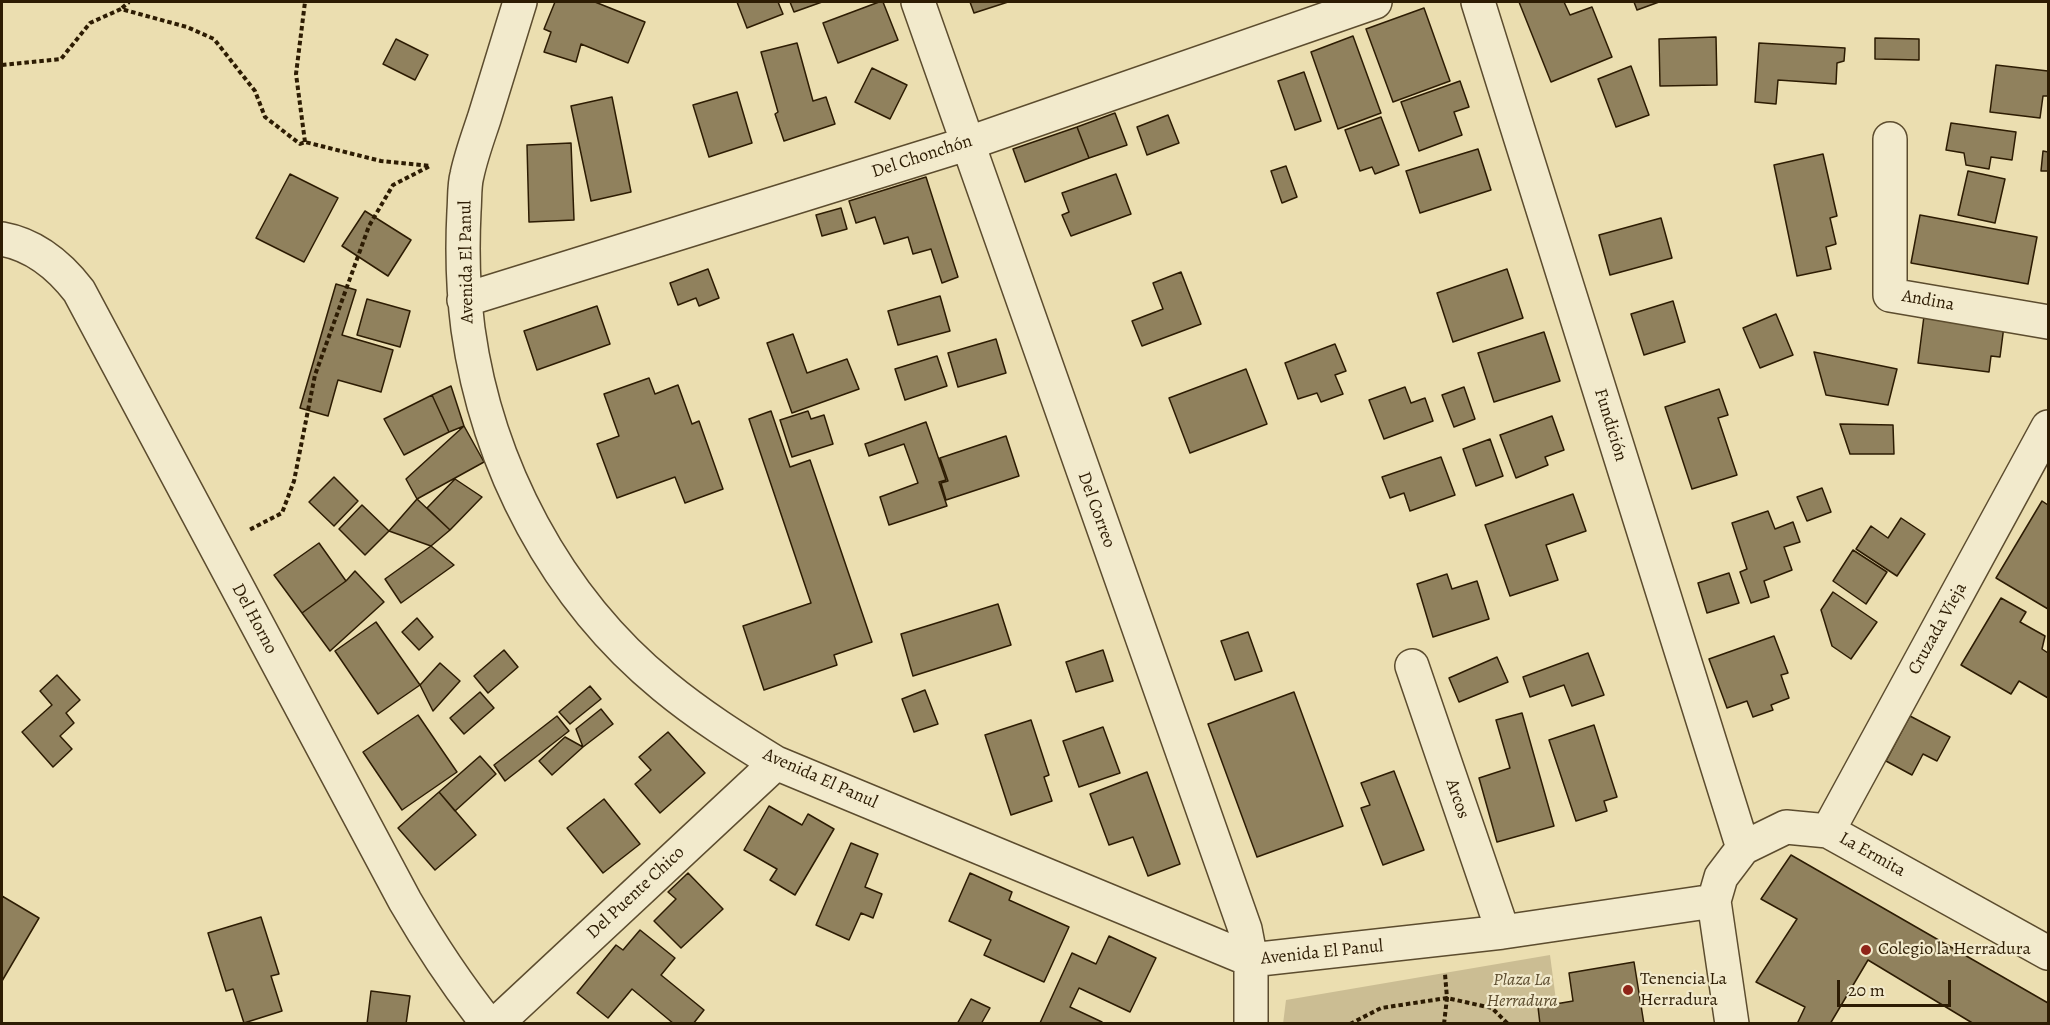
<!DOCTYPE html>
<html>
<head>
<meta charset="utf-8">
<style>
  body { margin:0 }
  #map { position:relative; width:2050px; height:1025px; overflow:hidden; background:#ebdeb0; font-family:Alegreya,serif }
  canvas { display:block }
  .frame { position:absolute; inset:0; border:3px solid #2d1c03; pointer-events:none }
  .scale { position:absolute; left:1837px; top:980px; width:114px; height:27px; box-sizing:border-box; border:3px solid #2d1c03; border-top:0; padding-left:8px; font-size:18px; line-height:21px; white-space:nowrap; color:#2d1c03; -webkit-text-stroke:4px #f2eacc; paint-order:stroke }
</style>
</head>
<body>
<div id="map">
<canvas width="2050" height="1025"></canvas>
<div class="frame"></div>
<div class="scale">20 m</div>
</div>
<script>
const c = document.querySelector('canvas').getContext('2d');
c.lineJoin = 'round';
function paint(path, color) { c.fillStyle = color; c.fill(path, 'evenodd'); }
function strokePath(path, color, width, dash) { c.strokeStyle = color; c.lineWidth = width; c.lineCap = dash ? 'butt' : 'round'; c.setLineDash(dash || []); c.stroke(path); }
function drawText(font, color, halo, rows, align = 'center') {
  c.font = font + ' Alegreya,serif'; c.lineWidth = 4.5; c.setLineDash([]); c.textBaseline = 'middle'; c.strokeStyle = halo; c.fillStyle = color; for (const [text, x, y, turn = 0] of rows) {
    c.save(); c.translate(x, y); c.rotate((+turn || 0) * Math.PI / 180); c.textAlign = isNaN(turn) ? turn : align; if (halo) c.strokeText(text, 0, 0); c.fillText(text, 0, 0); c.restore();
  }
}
paint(new Path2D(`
  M1550 955 1559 1023 1283 1024 1286 1000Z`), '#cbbd93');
const building = new Path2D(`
  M555 2H595L645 22 628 63 581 44 576 62 544 52 551 32 544 29Z
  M737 2H778L783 14 747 28Z
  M790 2H822L794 12Z
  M879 2H883L898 40 838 63 823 23Z
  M970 2H1008L974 13Z
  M1519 2H1564L1570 15 1592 7 1612 57 1551 82Z
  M1634 2H1659L1637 10Z
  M1424 8 1450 81 1393 102 1366 29Z
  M1353 36 1381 113 1338 129 1311 52Z
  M1716 37 1717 85 1660 86 1659 39Z
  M1875 38 1919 39V60L1875 59Z
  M396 39 428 55 415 80 383 64Z
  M797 43 813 101 826 97 835 124 784 141 775 114 778 112 761 52Z
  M1759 43 1845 48 1844 61 1837 63 1836 84 1778 80 1776 104 1755 102Z
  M1996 65 2048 71V96H2043L2040 118 1990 112Z
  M1631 66 1649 115 1616 127 1598 79Z
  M872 68 907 85 890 119 855 102Z
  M1304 72 1321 121 1295 130 1278 81Z
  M1460 81 1469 107 1454 112 1462 135 1419 151 1401 102Z
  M737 92 752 143 709 157 693 105Z
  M612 97 631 192 591 201 571 106Z
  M1115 113 1127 145 1089 158 1077 127Z
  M1168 115 1179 143 1147 155 1137 127Z
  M1381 117 1399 165 1375 174 1372 167 1360 171 1345 130Z
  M1951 123 2016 132 2012 160 1991 157 1989 169 1966 165 1964 153 1946 150Z
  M1077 127 1089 158 1025 182 1013 149Z
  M571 143 574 220 529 222 527 145Z
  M1478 149 1491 190 1420 213 1406 171Z
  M2043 151 2048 152V171H2041Z
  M1823 154 1837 216 1830 218 1836 244 1826 247 1831 269 1797 276 1774 165Z
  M1286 166 1297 197 1282 203 1271 171Z
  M1968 171 2005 179 1995 223 1958 215Z
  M290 174 338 198 304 262 256 238Z
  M1116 174 1131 214 1071 236 1062 215 1069 212 1062 193Z
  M926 177 958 277 942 283 931 249 913 254 908 237 884 244 875 217 856 223 849 201Z
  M841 208 847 229 822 236 816 215Z
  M365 211 411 240 388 276 342 246Z
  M1920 215 2037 237 2028 284 1911 263Z
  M1661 218 1672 258 1610 275 1599 235Z
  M708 269 719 298 699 306 696 298 678 305 670 283Z
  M1507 269 1523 318 1453 342 1437 293Z
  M1181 272 1201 324 1142 346 1132 321 1163 309 1153 283Z
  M336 284 356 290 342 335 393 350 381 392 338 380 328 416 300 408Z
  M940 296 950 331 898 345 888 311Z
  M367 299 410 311 400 347 357 335Z
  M1673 301 1685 342 1644 355 1631 314Z
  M597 306 610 344 537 370 524 331Z
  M1776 314 1793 355 1760 368 1743 328Z
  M1924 316 2004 326 2000 357 1991 356 1989 372 1918 363Z
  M1544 332 1560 381 1494 402 1478 353Z
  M793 334 807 373 847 359 859 389 792 413 767 343Z
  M996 339 1006 373 958 387 948 353Z
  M1335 344 1346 371 1335 375 1343 394 1321 402 1317 393 1298 399 1285 363Z
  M1814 352 1897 369 1888 405 1826 395Z
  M937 356 947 386 905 400 895 369Z
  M1246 369 1267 424 1190 453 1169 398Z
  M649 378 655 394 678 385 692 424 699 421 723 489 685 503 675 477 617 498 597 444 619 436 604 394Z
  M451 386 464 426 449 432 432 395Z
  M1405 387 1411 403 1425 398 1433 421 1384 439 1369 400Z
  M1464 387 1475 419 1454 427 1442 395Z
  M1719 389 1728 415 1718 418 1737 475 1692 489 1665 407Z
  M432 395 449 432 404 455 384 419Z
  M771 411 790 467 810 460 872 642 834 655 837 665 764 690 743 626 811 603 749 419Z
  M808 411 811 419 824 415 833 444 792 457 780 420Z
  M1552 416 1564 450 1545 457 1548 465 1516 478 1500 435Z
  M926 422 946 480 939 482 947 506 889 525 880 497 918 483 904 444 869 456 865 444Z
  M1840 424 1893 425 1894 454H1850Z
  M464 426 484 462 417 499 406 479Z
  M1006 436 1019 476 946 500 941 483 948 481 940 458Z
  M1490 439 1503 476 1476 486 1463 449Z
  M1441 457 1455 495 1410 511 1404 493 1390 498 1382 477Z
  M334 477 358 501 334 526 309 502Z
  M455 479 482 497 450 530 427 508Z
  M1822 488 1831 512 1807 521 1797 497Z
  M1573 494 1586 531 1546 545 1558 580 1510 596 1485 525Z
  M417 499 450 530 431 546 389 531Z
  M2042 501 2048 505V609L1996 578Z
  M362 505 389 531 365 555 339 529Z
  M1768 511 1775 529 1793 522 1800 542 1784 547 1792 570 1764 581 1769 597 1751 603 1740 572 1747 569 1732 523Z
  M1901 518 1925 534 1897 576 1856 549 1871 526 1888 538Z
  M319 543 346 581 302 613 274 575Z
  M431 546 454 565 401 603 385 579Z
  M1853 550 1887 572 1866 604 1833 581Z
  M355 571 384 602 330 651 302 613 346 581Z
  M1729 573 1739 603 1707 613 1698 583Z
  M1447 574 1452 589 1477 581 1489 619 1433 637 1417 584Z
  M1833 592 1877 622 1851 659 1832 646 1821 610Z
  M2001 598 2026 612 2020 622 2045 636 2042 649 2048 653V698L2019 681 2011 694 1961 665Z
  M998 604 1011 645 913 676 901 634Z
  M417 618 433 637 419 650 402 632Z
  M376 622 420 685 378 714 335 651Z
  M1248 632 1262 671 1235 680 1221 641Z
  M1774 636 1788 673 1781 675 1789 698 1771 705 1773 710 1753 717 1747 701 1727 708 1709 659Z
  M504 650 518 667 488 693 474 676Z
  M1103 650 1113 681 1076 692 1066 662Z
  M1588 653 1604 695 1572 706 1564 685 1530 697 1523 677Z
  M1497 657 1508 682 1459 702 1449 678Z
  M440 663 460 681 433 711 420 685Z
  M57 675 80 700 66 713 74 723 60 736 72 749 53 767 22 732 52 705 40 691Z
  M590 686 601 699 570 724 559 712Z
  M925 690 938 724 914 732 902 699Z
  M480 692 494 708 464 734 450 718Z
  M1294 692 1343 826 1257 857 1208 724Z
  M601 709 613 724 583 747 576 729Z
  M1522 713 1554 826 1497 842 1479 778 1510 768 1496 720Z
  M418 715 457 772 402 810 363 752Z
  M557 716 569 731 505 781 494 765Z
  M1910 716 1950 737 1937 761 1923 754 1912 775 1886 761Z
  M1031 720 1049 775 1044 777 1052 801 1011 815 985 735Z
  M1594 725 1617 797 1604 801 1607 811 1576 821 1549 740Z
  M1103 727 1120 773 1079 787 1063 741Z
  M668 732 705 773 660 813 635 784 651 770 639 757Z
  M565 737 583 747 552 775 539 761Z
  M480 756 496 774 455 811 439 792Z
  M1394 771 1424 850 1383 865 1361 808 1370 805 1361 783Z
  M1147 772 1180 864 1148 876 1133 837 1109 845 1090 794Z
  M439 792 476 835 435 870 398 828Z
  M604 799 640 844 603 873 567 828Z
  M769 806 802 825 808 814 834 829 795 895 770 880 777 869 744 850Z
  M851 843 878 854 865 887 882 894 873 918 861 913 849 940 816 925Z
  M1791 855 2048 1003V1024H1974L1868 960 1830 1024H1797L1805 1007 1756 982 1797 919 1761 899Z
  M688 873 723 909 681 948 654 921 676 899 668 892Z
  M970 873 1012 892 1009 900 1069 927 1044 982 984 955 991 940 949 921Z
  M2 896 39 918 2 981Z
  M261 917 279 974 271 976 282 1011 244 1023 233 989 226 991 208 933Z
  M640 930 675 958 661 975 704 1010 693 1024H674L632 989 608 1018 577 993 616 945 623 950Z
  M1109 936 1156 958 1130 1012 1079 988 1070 1007 1102 1022 1101 1024 1040 1023 1072 953 1096 964Z
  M1634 962 1644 1024H1540L1538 1007 1573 1001 1569 973Z
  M371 991 410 996 406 1024H367Z
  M971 999 990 1008 981 1024H957Z`);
paint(building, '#90815d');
strokePath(building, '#2d1c03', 1.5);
const minor = new Path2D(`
  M520 2C508 41 496 80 484 119 478 137 471 156 467 175 464 186 465 199 464 211 462 250 463 290 468 329 487 465 556 598 664 686 699 715 737 739 776 763L1251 960 1503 932 1714 901
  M918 2 1245 929 1251 960V1024
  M1478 2 1743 848
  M1890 139V295L2048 322
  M2 239C35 245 59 265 79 291L405 901C430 944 457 985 488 1024
  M464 300 966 144 1375 2
  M1412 666 1503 932
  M1828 831 2048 427
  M496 1024 776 763
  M1732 1024 1714 901 1721 877 1743 848 1786 827 1828 831 2048 953`);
strokePath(minor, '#5c4c2e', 36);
strokePath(new Path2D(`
  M122 8 129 2
  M2 65 61 59 90 23 121 9 187 27 214 39 255 91 265 117 300 144 305 142 381 161 430 166 393 185 369 226 315 375 294 481 282 513 249 530
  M305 142 296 74 305 2
  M1350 1024 1381 1008 1447 998 1492 1008 1508 1024
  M1444 1024 1447 998 1445 974`), '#2d1c03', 4, [4.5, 3]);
strokePath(minor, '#f2eacc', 33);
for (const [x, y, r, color] of [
  [1866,950,6,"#8f2418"],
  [1628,990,6,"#8f2418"]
]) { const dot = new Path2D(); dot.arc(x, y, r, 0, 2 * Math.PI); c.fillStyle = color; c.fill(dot); strokePath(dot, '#f2eacc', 2); }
drawText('18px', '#2d1c03', '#f2eacc', [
  ["Del Chonchón",922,157,-18],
  ["Avenida El Panul",467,262,-91],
  ["Andina",1928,301,10],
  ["Fundición",1610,425,73],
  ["Del Correo",1096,510,70],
  ["Del Horno",254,619,62],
  ["Cruzada Vieja",1938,629,-61],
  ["Avenida El Panul",820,779,24],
  ["Arcos",1457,799,71],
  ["La Ermita",1872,855,29],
  ["Del Puente Chico",636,893,-43],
  ["Avenida El Panul",1322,953,-6]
]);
drawText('18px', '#2d1c03', '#f2eacc', [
  ["Colegio la Herradura",1878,950],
  ["Tenencia La",1640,980],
  ["Herradura",1640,1001]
], 'left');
drawText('italic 18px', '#5c4c2e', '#f2eacc', [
  ["Plaza La",1522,981],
  ["Herradura",1522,1002]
]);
</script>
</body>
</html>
